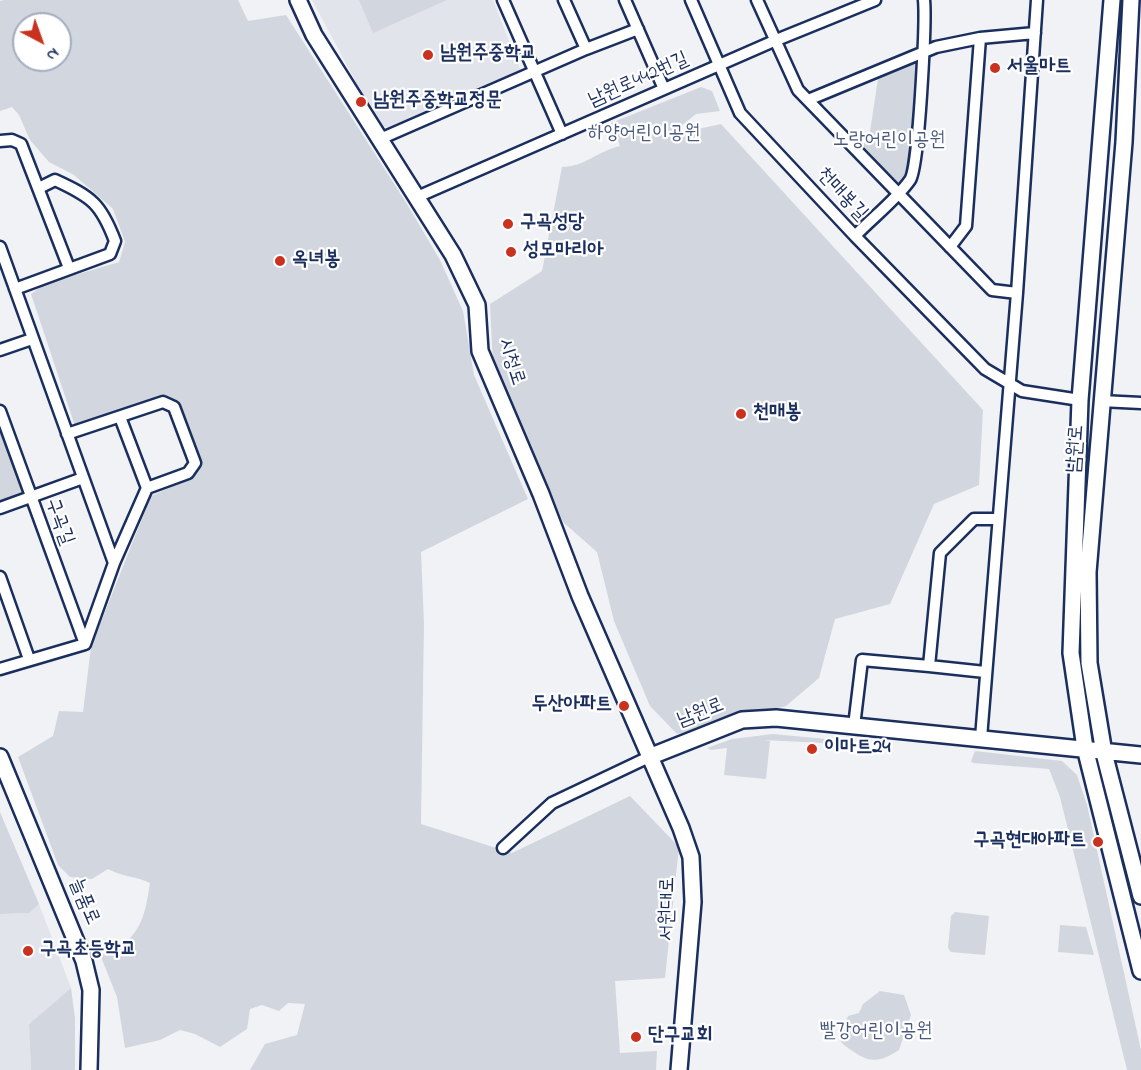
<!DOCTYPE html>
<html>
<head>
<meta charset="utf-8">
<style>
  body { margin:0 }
  #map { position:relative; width:1141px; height:1070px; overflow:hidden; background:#f1f2f5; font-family:"Indie Flower",sans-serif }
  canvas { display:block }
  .north { position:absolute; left:12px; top:12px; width:60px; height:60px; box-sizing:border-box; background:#fff; border:2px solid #a4acbf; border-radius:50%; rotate:139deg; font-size:16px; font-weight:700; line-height:24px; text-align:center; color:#1b2f5e }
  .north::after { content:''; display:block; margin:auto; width:21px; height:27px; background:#c8321e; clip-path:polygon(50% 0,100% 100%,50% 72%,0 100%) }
</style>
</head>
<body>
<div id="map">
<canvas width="1141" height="1070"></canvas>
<div class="north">N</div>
</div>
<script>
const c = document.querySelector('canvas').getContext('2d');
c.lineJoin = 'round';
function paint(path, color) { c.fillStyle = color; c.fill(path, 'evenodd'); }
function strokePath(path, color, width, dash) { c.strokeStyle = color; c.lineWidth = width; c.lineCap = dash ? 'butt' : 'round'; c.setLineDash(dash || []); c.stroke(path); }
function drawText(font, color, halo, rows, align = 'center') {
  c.font = font + ' "Indie Flower","Poor Story",sans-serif'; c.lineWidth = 4.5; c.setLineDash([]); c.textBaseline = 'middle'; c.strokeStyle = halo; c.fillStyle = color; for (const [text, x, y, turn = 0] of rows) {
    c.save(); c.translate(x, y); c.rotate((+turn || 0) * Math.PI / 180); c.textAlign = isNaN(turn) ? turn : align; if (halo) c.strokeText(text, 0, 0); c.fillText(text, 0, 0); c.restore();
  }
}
paint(new Path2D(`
  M312 0H493L522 74 388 127H380Z
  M39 904 71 988 29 1024 31 1070H0V914L28 913Z`), '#e1e4ea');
paint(new Path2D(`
  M4 0H238L248 21 286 15 407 204 440 260 463 311 474 375 528 499 421 552 424 623 421 824 512 853 630 796 679 847 665 978 615 981 620 1053 657 1051 656 1070H250L265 1044 297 1035 305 1004 288 1003 279 1011 262 1005 250 1009 247 1029 220 1047 195 1034 180 1030 160 1040 125 1048 117 997 101 957C109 945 118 948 128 940 144 926 147 902 150 883 136 876 122 877 108 869L92 879 70 877 58 865 18 757 53 736 59 711 83 712 91 647 151 496 194 477 189 439 178 408 160 398 76 429 31 294 45 284 119 262 125 242 113 209 74 175 49 162 30 140 19 115 12 107 0 111V1ZM24 24H60V60H24Z
  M359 0H447L373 33Z
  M917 59 907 178 895 184 860 147 869 138 878 79Z
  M701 87 712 91 720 111 696 114 670 135 721 124 983 410 979 485 934 504 890 604 835 619 819 678 786 706 677 734 650 706 614 621 597 552 564 523 546 492 493 364 490 304 542 271 562 167C584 167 598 151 620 146L611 123Z
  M0 423 22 492V495L0 505Z
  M773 734 826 739 823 743 764 740 770 741 766 779 724 775 727 748 711 750 707 748 732 739Z
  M975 751 1062 761 1077 775 1087 805 1141 1050V1070H1127L1060 797 1049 769 973 763 971 761Z
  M0 812 39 904 29 913 0 914Z
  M955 912 989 916 985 955 951 952 948 948 951 916Z
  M1060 925 1086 927 1094 955 1058 952Z
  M71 988 75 1018V1070H31L29 1024Z
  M880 991 904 995 911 1015 899 1050C879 1063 869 1063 851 1050 844 1045 841 1044 839 1036L848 1016 859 1013 863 1004Z`), '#d2d6df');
const street = new Path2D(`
  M503 0 562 134
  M564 0 586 49
  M625 0 664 89
  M691 0 740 113 855 236 985 369 1022 391 1080 400
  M757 0 798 90 992 290 1017 293 1037 0
  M808 100 936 47 980 38 1035 33
  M380 139 586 49 638 29
  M0 141 12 140 21 144 69 268
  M417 197 774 41 875 0
  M855 236C872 218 896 200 910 180 919 167 926 21 924 0
  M0 247 114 563
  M950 247 966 226 980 38
  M15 289 110 254 115 241C101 204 92 197 55 180L39 188
  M0 350 32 339
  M1101 401 1141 403
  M0 411 85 644
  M67 434 163 402 174 407 195 463 188 473 147 488
  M0 508 83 478
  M0 577 29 659
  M0 669 85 644 114 563 147 488 120 417
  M985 672 929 666 940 553 974 519H998
  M854 726 862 660 929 666
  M981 738 1017 293
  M503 848 552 803 649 757`);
const secondary = new Path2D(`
  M298 0 314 35 453 255 477 305 480 351 541 494 580 596 681 828 691 857 693 902 679 1070
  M1112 0 1080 400 1071 653 1085 748 1141 971
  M1131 0 1124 142 1088 572 1089 663 1104 753 1141 896
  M0 757 84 961 91 990 89 1070
  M649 757 742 720 776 718 1141 755`);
strokePath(street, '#1b2f5e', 15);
strokePath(secondary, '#1b2f5e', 20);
strokePath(street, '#fff', 10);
strokePath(secondary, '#fff', 15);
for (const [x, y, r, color] of [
  [428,55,6,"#c8321e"],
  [995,68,6,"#c8321e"],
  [361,102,6,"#c8321e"],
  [508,224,6,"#c8321e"],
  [511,252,6,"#c8321e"],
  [280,261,6,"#c8321e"],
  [741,414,6,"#c8321e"],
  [624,706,6,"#c8321e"],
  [812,749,6,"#c8321e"],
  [1098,842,6,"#c8321e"],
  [28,951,6,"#c8321e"],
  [636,1037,6,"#c8321e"]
]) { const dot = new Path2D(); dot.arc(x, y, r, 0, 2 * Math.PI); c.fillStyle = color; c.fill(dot); strokePath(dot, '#fff', 2); }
drawText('bold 20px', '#1b2f5e', '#fff', [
  ["남원주중학교",440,55],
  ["서울마트",1007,68],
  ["남원주중학교정문",373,102],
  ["구곡성당",520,224],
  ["성모마리아",523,252],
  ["옥녀봉",292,261],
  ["천매봉",753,414],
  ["두산아파트",612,706,"right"],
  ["이마트24",824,749],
  ["구곡현대아파트",1086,842,"right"],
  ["구곡초등학교",40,951],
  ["단구교회",648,1037]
], 'left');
drawText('20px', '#1b2f5e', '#fff', [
  ["남원로442번길",639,81,-24],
  ["천매봉길",841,195,47],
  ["시청로",510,362,72],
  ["남원로",1077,449,-86],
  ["구곡길",58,522,70],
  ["남원로",701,714,-21],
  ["늘품로",83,902,67],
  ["서원대로",669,909,-89]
]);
drawText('20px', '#49597e', '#fff', [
  ["하양어린이공원",644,135],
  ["노랑어린이공원",889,142],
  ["빨강어린이공원",876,1033]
]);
</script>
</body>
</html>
